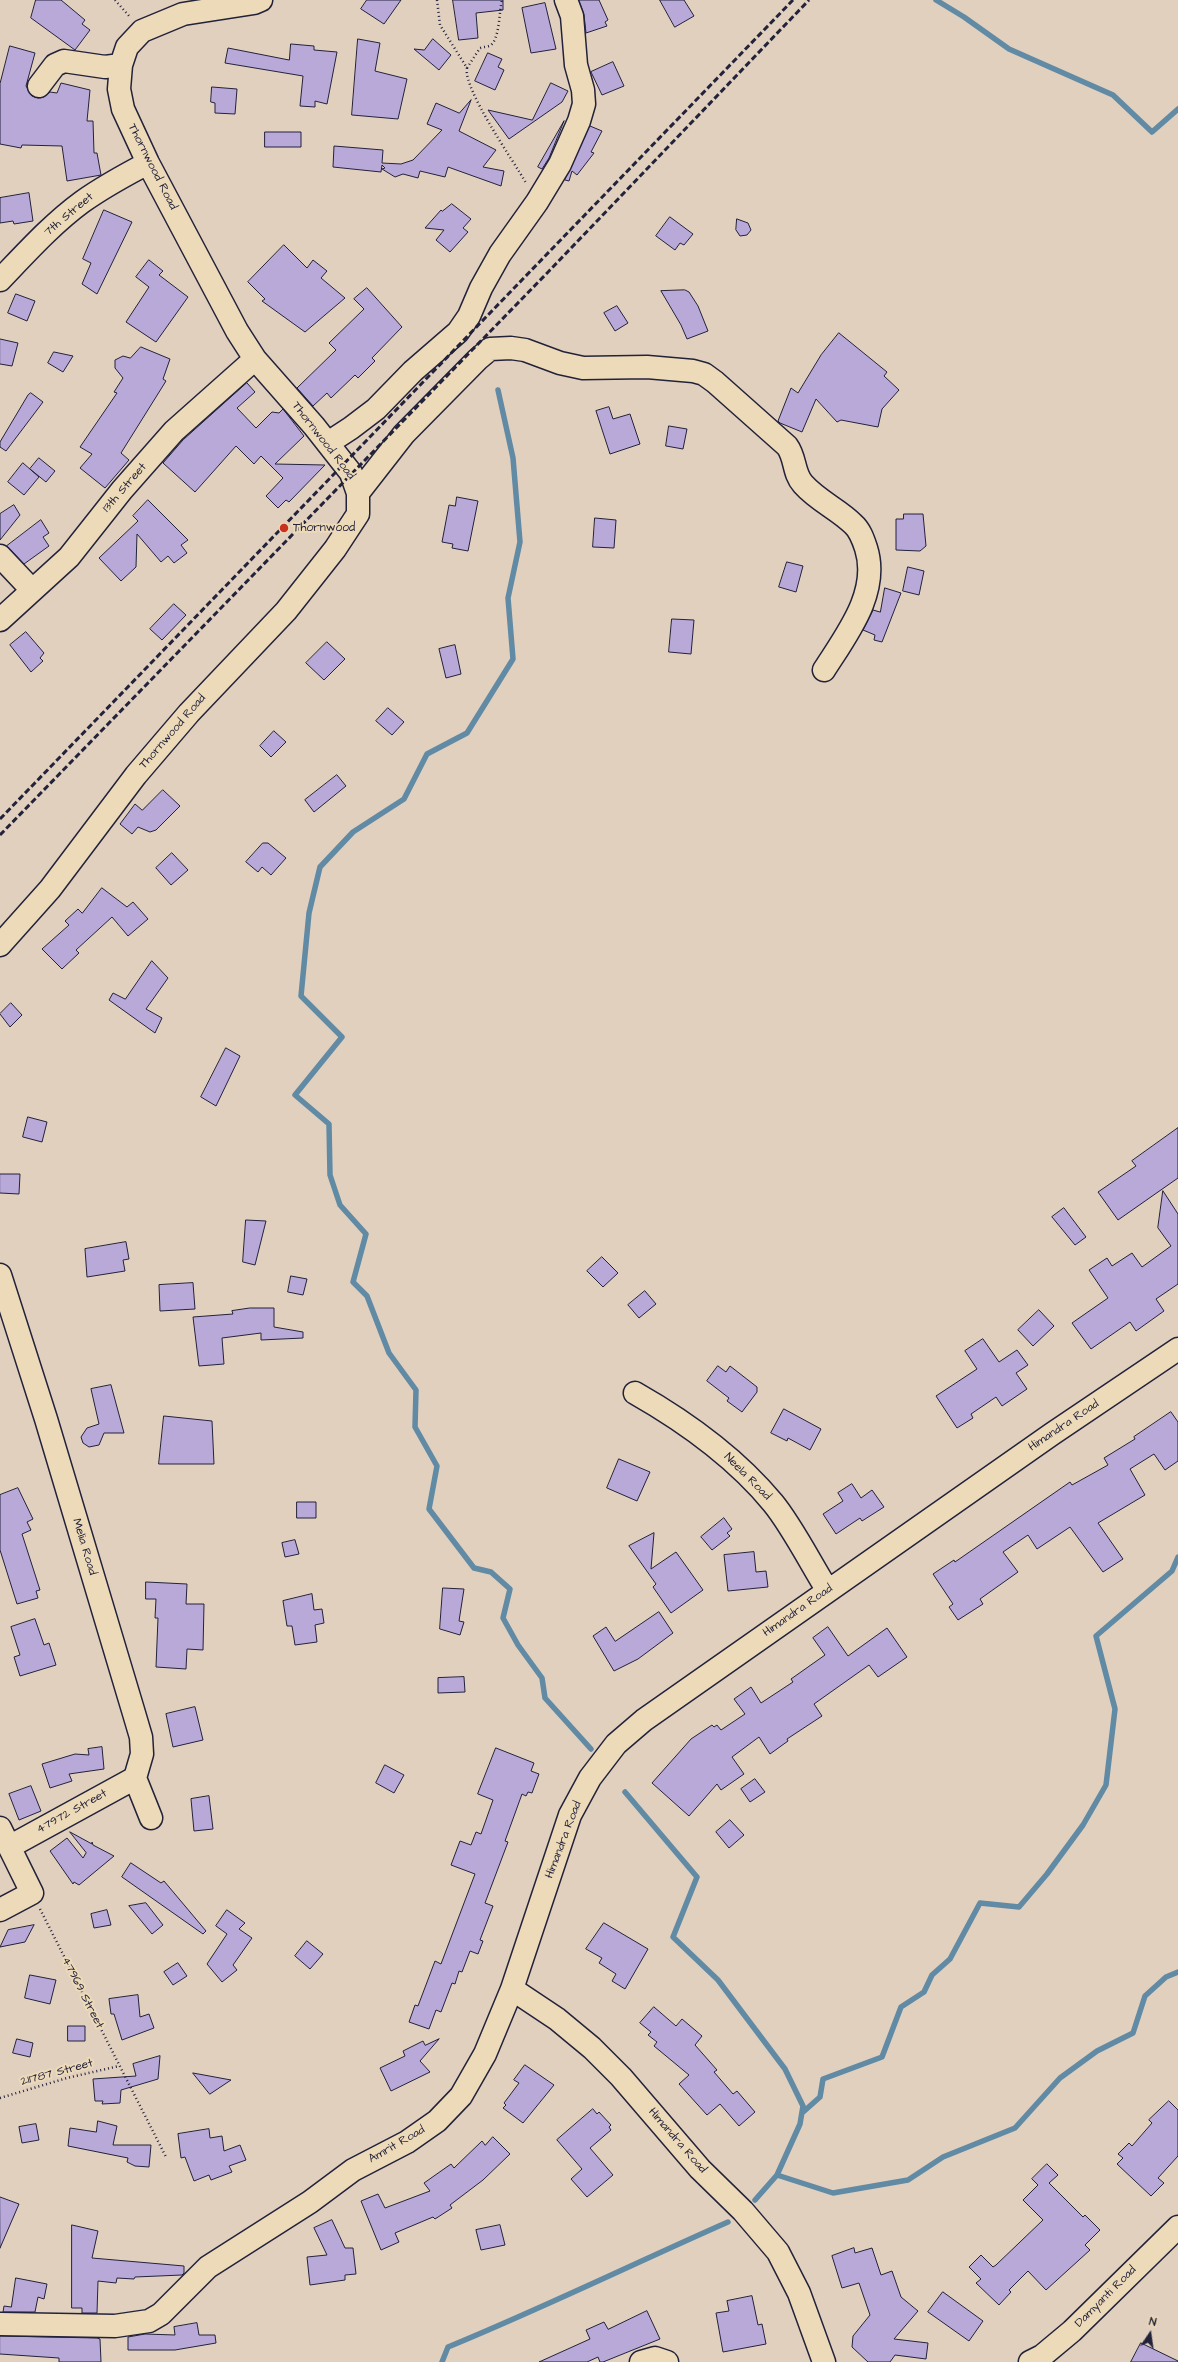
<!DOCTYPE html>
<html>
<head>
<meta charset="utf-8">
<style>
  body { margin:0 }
  #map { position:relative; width:1178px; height:2362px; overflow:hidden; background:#e2d0bf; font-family:"Architects Daughter",sans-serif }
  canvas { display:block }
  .north { position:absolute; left:1130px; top:2314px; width:40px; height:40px; -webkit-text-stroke:3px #eddab8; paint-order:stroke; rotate:13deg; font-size:11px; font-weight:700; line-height:16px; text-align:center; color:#22223b }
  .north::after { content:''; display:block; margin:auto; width:14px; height:18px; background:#22223b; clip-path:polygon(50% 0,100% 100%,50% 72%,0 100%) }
</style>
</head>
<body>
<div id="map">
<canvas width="1178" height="2362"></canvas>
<div class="north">N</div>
</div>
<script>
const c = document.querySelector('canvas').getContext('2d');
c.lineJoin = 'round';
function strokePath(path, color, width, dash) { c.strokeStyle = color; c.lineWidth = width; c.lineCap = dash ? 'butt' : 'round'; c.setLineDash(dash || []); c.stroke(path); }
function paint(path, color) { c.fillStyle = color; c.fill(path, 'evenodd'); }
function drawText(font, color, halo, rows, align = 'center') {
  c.font = font + ' "Architects Daughter",sans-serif'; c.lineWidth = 4; c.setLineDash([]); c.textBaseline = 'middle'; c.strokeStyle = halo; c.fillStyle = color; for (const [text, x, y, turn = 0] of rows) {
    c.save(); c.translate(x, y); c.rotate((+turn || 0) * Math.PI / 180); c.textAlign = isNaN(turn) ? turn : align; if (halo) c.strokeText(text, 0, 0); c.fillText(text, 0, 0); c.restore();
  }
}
strokePath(new Path2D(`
  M936 0 964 17 1009 49 1113 95 1152 132 1178 109
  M498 390 513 458 520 542 508 598 513 659 467 733 427 754 404 799 353 832 320 867 309 913 301 996 342 1037 295 1095 329 1124 330 1175 340 1205 366 1234 353 1282 367 1296 389 1353 416 1390 415 1427 437 1466 429 1509 474 1568 491 1572 510 1589 503 1618 518 1645 542 1678 545 1698 591 1749
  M625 1792 697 1877 673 1937 718 1980 785 2069 803 2106 800 2124 777 2175
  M802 2113 820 2097 823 2079 882 2057 901 2007 924 1992 932 1975 950 1959 980 1903 1019 1907 1047 1874 1083 1825 1106 1785 1115 1709 1096 1636 1172 1571 1178 1557
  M755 2200 777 2175 833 2193 908 2180 943 2157 1015 2128 1060 2078 1097 2051 1133 2033 1145 1996 1166 1977 1178 1972
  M442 2362 448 2347C543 2308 635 2263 728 2222`), '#618aa5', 5.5);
const building = new Path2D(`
  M36 0H61L85 20 82 24 90 30 75 50 31 18Z
  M367 0H401L384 24 361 9Z
  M453 0H503V10L476 13 478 38 459 40Z
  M579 0H599L608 20 605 22 607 26 586 33 584 15Z
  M660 0H684L694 16 675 27Z
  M545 3 556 49 531 53 522 8Z
  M358 39 380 43 375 71 407 79 398 119 352 115Z
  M433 39 451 55 439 70 414 49 424 50Z
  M291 44 314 46V50L337 52 327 104 315 101V107L300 106 303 76 225 63 228 48 289 60Z
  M10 46 35 53 26 86 32 96 38 98 44 97 50 92 57 93 61 83 90 90 87 121H93L94 153H97L101 175 67 181 62 146 22 145 21 148 0 144V84Z
  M488 53 502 59 498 67 504 70 495 90 475 81Z
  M613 62 624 86 602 95 591 72Z
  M551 83 568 91 562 102 509 139 488 110 532 120Z
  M212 87 237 89 235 114 215 113V103L211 102Z
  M471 100 459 131 496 150 483 167 504 171 501 186 448 167 445 177 420 171 418 178 403 174 395 177 382 169 385 168 382 165 381 172 333 167 334 146 383 150 382 163 401 164 413 160 442 130 427 124 436 103 459 113Z
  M564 121 549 158 542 169 538 167Z
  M590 126 602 131 591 152 594 153 577 175 572 171 569 181 565 180Z
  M265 132H301V147H265Z
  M29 193 33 221 14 224 13 221 0 223V198Z
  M452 204 471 219 463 228 468 232 450 252 436 240 444 230 425 228 441 210 442 211Z
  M104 210 132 222 97 294 82 284 91 263 83 259Z
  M670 217 693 234 684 245 680 243 675 250 656 236Z
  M737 219 748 223 751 230 747 235 740 236 736 230Z
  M284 245 307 268 313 260 327 271 321 278 345 298 305 332 262 301 265 299 248 282Z
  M149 260 163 271 159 275 188 297 156 342 126 322 149 287 136 277Z
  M367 288 402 327 372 358 375 361 358 378 355 375 331 398 327 393 313 406 297 388 336 350 329 343 364 309 354 299Z
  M685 290 689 292 698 306 708 331 687 339 681 325 661 291Z
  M16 294 35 301 27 321 8 313Z
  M617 306 628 323 615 331 604 313Z
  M839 333 887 372 884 376 899 390 882 409 878 427 841 420 837 422 816 399 802 432 780 423 778 421 791 388 798 393 821 355Z
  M0 339 18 343 12 366 0 364Z
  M141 347 170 359 163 379 166 381 121 453 129 460 105 488 80 468 92 454 80 447 117 393 114 392 123 378 115 368V360L123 356 130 358Z
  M54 352 73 356 63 372 48 363Z
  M247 383 255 392 237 408 256 428 272 412 279 413 283 409 304 436 275 464 325 465 289 502 286 500 278 508 266 496 283 478 261 456 254 464 236 446 195 492 163 463 183 440Z
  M31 393 43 402 6 451 0 447V442L28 395Z
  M609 407 613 419 630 414 640 444 610 454 596 411Z
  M669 426 687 429 683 449 666 446Z
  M39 458 55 471 46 482 30 469Z
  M23 463 39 477 24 495 8 482Z
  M457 497 478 501 468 551 452 548 453 544 442 542 449 505 455 506Z
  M148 500 188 540 181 545 187 553 174 563 168 556 161 562 137 534 136 567 121 581 99 558 138 521 133 516Z
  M14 505 20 515 0 540V514Z
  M904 514H923L926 546 920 551 896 550V519H903Z
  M595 518 616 520 614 548 593 547Z
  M41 520 49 533 43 537 49 546 24 564 7 546Z
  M787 562 803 566 796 592 779 587Z
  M908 567 924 571 919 595 903 591Z
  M885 588 901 593 882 642 874 640 875 635 863 630 873 610 880 612Z
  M174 604 186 615 162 640 150 629Z
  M672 619 694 620 691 654 669 652Z
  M26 632 44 653 40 658 43 661 31 672 10 645Z
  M327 642 345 659 324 680 306 663Z
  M455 645 461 674 446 678 439 649Z
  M388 708 404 722 392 735 376 721Z
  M274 731 286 742 271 757 260 746Z
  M337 775 346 786 314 812 305 800Z
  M163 790 180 806 156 830 150 832 138 827 132 834 120 824 135 804 142 810Z
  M263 843H268L286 858 271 875 262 867 258 872 246 862Z
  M172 853 188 870 171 885 156 868Z
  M102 888 127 907 133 902 148 919 128 936 112 917 76 950 79 953 62 969 42 949 69 925 65 921 78 909 82 913Z
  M152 961 168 978 146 1009 162 1018 155 1033 109 1000 113 993 125 999Z
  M11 1003 22 1015 10 1027 0 1014Z
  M226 1048 240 1056 216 1106 201 1097Z
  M28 1117 47 1122 42 1142 23 1137Z
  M1178 1128V1178L1118 1220 1098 1192 1136 1166 1132 1161Z
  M0 1174H20L19 1194 0 1193Z
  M1163 1191 1178 1214V1284L1156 1299 1164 1311 1136 1331 1130 1322 1091 1349 1072 1323 1108 1298 1089 1270 1107 1258 1112 1266 1132 1253 1142 1267 1171 1246 1158 1228Z
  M1064 1208 1086 1237 1075 1245 1052 1217Z
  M246 1220 266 1221 255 1265 243 1262Z
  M126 1242 129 1259 123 1260 125 1271 87 1277 85 1249Z
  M602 1257 618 1273 603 1287 587 1271Z
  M291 1276 307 1279 303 1295 288 1292Z
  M193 1283 195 1309 160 1311 159 1285Z
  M645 1291 656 1304 639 1318 628 1305Z
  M250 1308H274V1327L303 1332V1338L261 1340V1333L222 1338 224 1364 199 1366 193 1317 233 1314 232 1311Z
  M1039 1310 1054 1326 1033 1346 1018 1330Z
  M983 1339 999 1362 1017 1350 1028 1365 1016 1373 1027 1389 1002 1406 996 1397 971 1414 973 1418 957 1428 936 1396 977 1369 965 1351Z
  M718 1366 726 1372 730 1366 757 1387V1392L742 1412 727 1401 729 1398 707 1381Z
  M111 1385 124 1433H104L99 1445 89 1447 83 1443 81 1437 87 1428 99 1424 91 1389Z
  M784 1409 821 1429 810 1450 788 1438 787 1441 771 1433Z
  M1171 1412 1178 1422V1461L1165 1470 1154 1454 1130 1469 1145 1495 1098 1523 1123 1559 1103 1572 1070 1527 1037 1549 1028 1535 1003 1552 1018 1572 980 1599 983 1604 958 1620 949 1607 953 1604 933 1574 954 1560 955 1562 1070 1482 1072 1485 1108 1465 1104 1458 1135 1439 1134 1437Z
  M164 1416 212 1421 214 1464H159Z
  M619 1459 650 1472 637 1501 607 1488Z
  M852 1484 861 1498 872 1490 884 1507 862 1521 860 1518 836 1534 823 1514 843 1501 838 1493Z
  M18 1488 33 1519 27 1522 31 1530 22 1534 40 1590 36 1591 38 1598 17 1604 0 1550V1495Z
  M297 1502H316V1518H297Z
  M724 1518 732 1529 727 1533 730 1536 712 1550 701 1537Z
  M654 1533 651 1569 676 1552 703 1590 671 1613 653 1587 656 1584 629 1546Z
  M295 1540 299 1554 285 1557 282 1543Z
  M754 1552 756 1572 766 1571 768 1587 728 1591 724 1555Z
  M146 1582 187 1584 186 1604H204L203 1650 187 1649 186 1669 156 1667 158 1618H155L156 1599H146Z
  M443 1588 464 1589 459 1621 464 1622 460 1635 440 1629Z
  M312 1594 314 1610 322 1609 324 1623 315 1625 317 1642 295 1645 292 1626H287L283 1601Z
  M659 1612 673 1633 638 1659 614 1671 593 1636 606 1627 615 1641Z
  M35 1619 44 1645 49 1643 56 1665 20 1676 14 1657 20 1655 11 1627Z
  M828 1627 848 1656 887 1628 907 1657 878 1677 869 1665 814 1704 822 1716 787 1739 788 1741 770 1754 759 1737 732 1757 744 1774 721 1790 717 1784 689 1816 652 1783 691 1739 712 1725 714 1727 717 1725 721 1730 745 1714 734 1699 751 1687 761 1703 793 1682 791 1679 825 1655 813 1638Z
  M464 1677 465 1692 438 1693V1678Z
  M195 1707 203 1740 173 1747 166 1714Z
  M102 1747 104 1769 69 1774 72 1781 50 1788 42 1764 75 1754 89 1755 88 1749Z
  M496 1748 534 1763 531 1771 539 1774 532 1793 528 1792 526 1796 522 1794 505 1841 508 1842 485 1903 493 1906 480 1940 483 1941 478 1954 470 1951 462 1972 459 1971 455 1984 452 1983 441 2012 436 2010 429 2029 409 2022 415 2005 418 2006 435 1961 441 1964 475 1874 451 1865 460 1841 471 1845 476 1832 481 1834 493 1800 478 1794Z
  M385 1765 404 1775 394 1793 376 1783Z
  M755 1779 765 1792 750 1802 741 1789Z
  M31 1786 41 1811 19 1820 9 1794Z
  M209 1796 213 1829 194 1831 191 1799Z
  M730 1820 744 1835 729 1848 716 1832Z
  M70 1832 92 1844V1842L93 1845 114 1856 79 1885 74 1882 73 1884 50 1851 67 1838 83 1858 86 1853Z
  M131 1863 161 1883 164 1881 206 1931 203 1934 122 1877Z
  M146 1903 163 1925 152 1934 129 1906Z
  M107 1910 111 1925 94 1928 91 1914Z
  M227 1910 245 1923 239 1929 252 1938 233 1965 237 1970 222 1982 207 1964 227 1934 216 1926Z
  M604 1923 648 1949 625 1989 612 1981 616 1974 599 1963 602 1958 586 1949Z
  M34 1925 25 1942 0 1947 8 1930Z
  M307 1941 323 1954 310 1969 295 1956Z
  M178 1963 187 1976 173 1985 164 1972Z
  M30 1975 56 1980 50 2004 25 1998Z
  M138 1995 140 2017 149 2014 154 2028 122 2040 114 2014H111L109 1999Z
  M654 2007 676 2026 682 2019 702 2036 695 2045 717 2070 714 2072 733 2094 737 2091 755 2112 739 2126 720 2104 707 2115 679 2084 689 2075 654 2046 657 2042 648 2035 651 2032 640 2023Z
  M68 2026H85V2041H68Z
  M17 2039 33 2043 30 2057 13 2053Z
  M439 2039 420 2061 430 2072 391 2091 380 2068 405 2056 403 2051 423 2041 425 2045Z
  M160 2056 158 2079 121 2090 120 2103 102 2104 103 2101H95L93 2079 136 2076 133 2064Z
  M525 2065 554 2085 523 2123 503 2108 506 2105 504 2103 519 2083 514 2080Z
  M193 2073 231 2080 210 2094Z
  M1169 2101 1178 2110V2156L1158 2178 1164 2183 1151 2196 1117 2164 1123 2158 1118 2154 1129 2143 1132 2146 1152 2123 1149 2120Z
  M593 2109 597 2114 599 2112 611 2125 609 2127 611 2130 590 2148 613 2175 587 2197 571 2179 582 2169 557 2140Z
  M98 2121 117 2126 113 2145H151L149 2167 135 2166 127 2162 128 2158 68 2146 70 2128 96 2132Z
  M36 2124 39 2140 22 2143 19 2127Z
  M209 2129 210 2138 222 2136 224 2151 240 2145 246 2160 229 2166 232 2172 211 2180 209 2175 194 2181 185 2157 181 2158 178 2134Z
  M493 2137 510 2154 483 2180 450 2205 452 2208 435 2219 433 2217 395 2233 399 2242 381 2250 361 2201 378 2194 385 2208 430 2191 424 2183 451 2164 454 2168 482 2141 485 2145Z
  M1047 2164 1058 2175 1049 2183 1083 2217 1085 2215 1100 2230 1085 2245 1090 2250 1046 2290 1028 2271 1009 2290 1011 2292 999 2305 976 2283 981 2279 969 2267 981 2255 993 2267 996 2265 1043 2220 1023 2200 1038 2185 1032 2179Z
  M0 2197 19 2204 0 2248Z
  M332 2220 345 2248H353L356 2274 345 2275V2280L310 2285 307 2257 327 2255 314 2228Z
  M72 2225 98 2231 92 2258 184 2266V2273L182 2275 135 2277 134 2279 117 2278 116 2283 98 2281 97 2313H82V2308H72Z
  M500 2225 505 2245 481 2250 476 2230Z
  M854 2248 855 2253 872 2248 881 2275 892 2271 901 2297 918 2311 894 2339 928 2343 926 2359 895 2355 890 2362H868L852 2347 853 2336 870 2315 859 2283 842 2288 832 2256Z
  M16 2278 47 2284 44 2299 38 2297 35 2312H3L4 2306 11 2307Z
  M943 2292 983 2321 969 2341 928 2312Z
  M752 2296 758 2325 762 2324 766 2344 723 2352 716 2313 729 2311 727 2301Z
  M647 2311 660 2339 603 2362H600L598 2357 587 2362H539L590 2339 586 2330 604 2322 608 2329Z
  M197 2323 199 2335H215L216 2343 175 2350H128V2337L145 2334 175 2335 174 2327Z
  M0 2336 97 2338 100 2339 101 2362H59V2358L0 2354Z
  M1141 2343 1178 2361V2362H1131Z`);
paint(building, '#b8a9d9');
strokePath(building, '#22223b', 1);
const minor = new Path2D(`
  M39 86 55 65 64 61 105 67 121 65
  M0 280C26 253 52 224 82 202 103 187 125 175 148 163
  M328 443 351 428 376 409 413 371 458 332 469 316 481 288 500 254 537 202 560 164 579 121 584 104 583 90 576 65 572 16 566 0
  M358 493 404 434 478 359 490 349 511 348 525 350 560 363 583 368 647 367 693 371 704 374 715 382 787 446C796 458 793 473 803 484 818 501 838 509 853 524 860 530 863 539 866 548 880 592 847 634 824 670
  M0 556 32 590
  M0 620 69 557 122 490 174 431 255 359
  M0 945 50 889 136 775 189 713 286 611 335 549 358 514V493L351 473 314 426 255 359 237 331 148 163 123 109 119 89 121 65 127 47 142 31 183 14 254 3 261 0
  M0 1275 46 1419 133 1710 141 1737 142 1754 135 1778 151 1818
  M635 1393C686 1422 735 1457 773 1503 792 1526 811 1564 828 1591
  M0 1828 32 1893 0 1910
  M9 1847 135 1778
  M0 2324 115 2326 149 2321 161 2314 208 2267 310 2202 353 2170 407 2142 437 2121 461 2096 485 2054 512 1989
  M641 2362 655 2358 667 2362
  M824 2362 799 2293 778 2252 743 2211 700 2169 621 2077 592 2048 557 2019 512 1989 570 1815 590 1778 616 1744 644 1720 1052 1434 1178 1349
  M1030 2362 1042 2356 1072 2331 1178 2227`);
strokePath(minor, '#22223b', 25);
strokePath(new Path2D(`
  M115 0 130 17
  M437 0 440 25 467 68C463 89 513 160 526 183
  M467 68 480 48C483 47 486 47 489 46 500 42 499 10 502 0
  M40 1909 166 2157
  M0 2098 67 2078 119 2066`), '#22223b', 2.5, [1, 3]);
strokePath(minor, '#eddab8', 22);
strokePath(new Path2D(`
  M0 819 793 0
  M0 835 550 270 809 0`), '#22223b', 3, [6, 3]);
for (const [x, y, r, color] of [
  [284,528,5,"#c8321e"]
]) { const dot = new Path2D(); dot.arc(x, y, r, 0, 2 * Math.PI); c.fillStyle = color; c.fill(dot); strokePath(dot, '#eddab8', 1.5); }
drawText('12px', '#22223b', '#eddab8', [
  ["Thornwood Road",152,167,63],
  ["7th Street",69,215,-40],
  ["Thornwood Road",323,441,52],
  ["13th Street",125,488,-49],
  ["Thornwood Road",173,732,-49],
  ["Himandra Road",1064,1426,-34],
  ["Neela Road",747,1477,45],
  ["Melia Road",84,1547,73],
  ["Himandra Road",798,1611,-35],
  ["47972 Street",72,1812,-29],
  ["Himandra Road",564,1840,-69],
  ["47969 Street",82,1993,63],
  ["211787 Street",57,2073,-15],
  ["Himandra Road",677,2141,49],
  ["Amrit Road",397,2145,-30],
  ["Damyanti Road",1106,2297,-45]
]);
drawText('12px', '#22223b', '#eddab8', [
  ["Thornwood",293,528]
], 'left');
</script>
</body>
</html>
